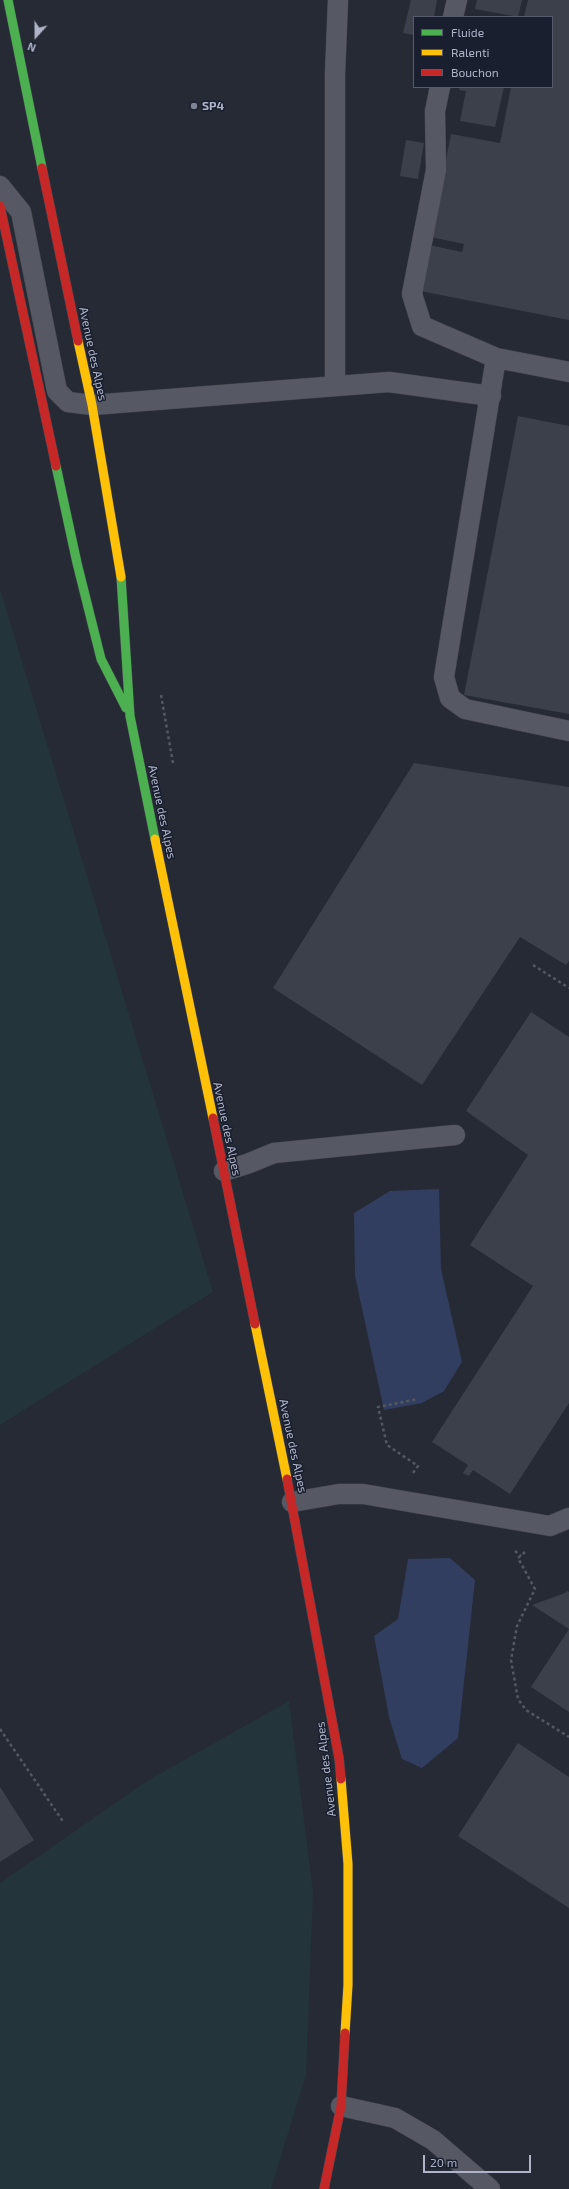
<!DOCTYPE html>
<html>
<head>
<meta charset="utf-8">
<style>
  body { margin:0 }
  #map { position:relative; width:569px; height:2189px; overflow:hidden; background:#262a34; font-family:"Exo 2",sans-serif }
  canvas { display:block }
  .legend { position:absolute; left:413px; top:16px; width:140px; height:72px; box-sizing:border-box; background:#191f2f; border:1px solid #555b6c; margin:0; padding:5px 7px; list-style:none; font-size:12px; color:#afb4c7 }
  .legend li { display:flex; align-items:center; gap:8px; height:20px }
  .legend b { width:20px; border:1px solid #555b6c }
  .north { position:absolute; left:16px; top:16px; width:40px; height:40px; -webkit-text-stroke:3px #191f2f; paint-order:stroke; rotate:201deg; font-size:11px; font-weight:700; line-height:16px; text-align:center; color:#afb4c7 }
  .north::after { content:''; display:block; margin:auto; width:14px; height:18px; background:#afb4c7; clip-path:polygon(50% 0,100% 100%,50% 72%,0 100%) }
  .scale { position:absolute; left:423px; top:2155px; width:108px; height:18px; box-sizing:border-box; border:2px solid #afb4c7; border-top:0; padding-left:5px; font-size:12px; line-height:14px; white-space:nowrap; color:#afb4c7; -webkit-text-stroke:3px #191f2f; paint-order:stroke }
</style>
</head>
<body>
<div id="map">
<canvas width="569" height="2189"></canvas>
<ul class="legend">
<li><b style="height:5px;background:#4caf50"></b>Fluide</li>
<li><b style="height:5px;background:#ffc107"></b>Ralenti</li>
<li><b style="height:5px;background:#c62828"></b>Bouchon</li>
</ul>
<div class="north">N</div>
<div class="scale">20 m</div>
</div>
<script>
const c = document.querySelector('canvas').getContext('2d');
c.lineJoin = 'round';
function paint(path, color) { c.fillStyle = color; c.fill(path, 'evenodd'); }
function strokePath(path, color, width, dash) { c.strokeStyle = color; c.lineWidth = width; c.lineCap = dash ? 'butt' : 'round'; c.setLineDash(dash || []); c.stroke(path); }
function drawText(font, color, halo, rows, align = 'center') {
  c.font = font + ' "Exo 2",sans-serif'; c.lineWidth = 3; c.setLineDash([]); c.textBaseline = 'middle'; c.strokeStyle = halo; c.fillStyle = color; for (const [text, x, y, turn = 0] of rows) {
    c.save(); c.translate(x, y); c.rotate((+turn || 0) * Math.PI / 180); c.textAlign = isNaN(turn) ? turn : align; if (halo) c.strokeText(text, 0, 0); c.fillText(text, 0, 0); c.restore();
  }
}
paint(new Path2D(`
  M0 589 213 1292 0 1425Z
  M289 1701 313 1892 306 2074 271 2189H0V1883L147 1781Z`), '#23343a');
paint(new Path2D(`
  M439 1189 441 1269 462 1362 444 1391 422 1403 384 1410 355 1276 354 1213 390 1191Z
  M450 1558 475 1580 458 1738 422 1768 402 1759 389 1717 374 1636 398 1619 408 1559Z`), '#313e5f');
paint(new Path2D(`
  M411 0H437L434 17H414V35L403 33Z
  M477 0H522L518 17 475 9Z
  M528 0H569V320L420 291 429 245 462 252 464 244 431 237 451 134 500 143 511 87H552V17H524Z
  M460 87H504L495 127 460 121 466 91 459 90Z
  M406 140 424 143 418 179 400 176Z
  M518 416 569 426V714L464 695Z
  M414 763 569 787V961L566 965 520 937 422 1085 273 988Z
  M531 1012 569 1037V1403L510 1494 473 1470 469 1476 463 1473 468 1465 432 1442 533 1286 470 1245 528 1155 466 1111Z
  M567 1591 569 1592V1712L531 1687 569 1629 532 1605 565 1593Z
  M518 1743 569 1777V1908L458 1836Z
  M0 1787 34 1840 0 1862Z`), '#3c404a');
const lane = new Path2D(`
  M453 17 457 0
  M440 87 435 111 436 170 412 294 422 326 496 358
  M0 186 21 212 57 391 68 402 92 405 389 382 491 396
  M569 372 496 358 444 677 450 698 465 709 569 731
  M335 385V74L338 0
  M224 1171 247 1164 274 1153 455 1135
  M292 1502 339 1494H363L550 1526 569 1518
  M341 2106 395 2118 433 2140 490 2189`);
const fast = new Path2D(`
  M8 0 42 168
  M56 466 77 563 101 659 126 708
  M121 577 130 716 155 839`);
const slow = new Path2D(`
  M78 341 92 405 121 577
  M155 839 213 1118
  M255 1324 287 1479
  M341 1779 348 1864V1985L345 2033`);
const jam = new Path2D(`
  M42 168 78 341
  M0 206 56 466
  M213 1118 255 1324
  M287 1479 339 1758 341 1779
  M324 2189 341 2106 345 2033`);
strokePath(lane, '#42454d', 21);
strokePath(fast, '#434751', 10);
strokePath(slow, '#434751', 10);
strokePath(jam, '#434751', 10);
strokePath(new Path2D(`
  M161 695 173 763
  M533 965 569 988
  M413 1473 418 1466 387 1445 378 1407 418 1399
  M515 1551 521 1556
  M525 1552 518 1558 535 1589 517 1626 511 1660 518 1699 526 1710 569 1737
  M0 1729 64 1823`), '#545860', 2.5, [3, 3]);
strokePath(lane, '#565963', 20);
strokePath(fast, '#4caf50', 9);
strokePath(slow, '#ffc107', 9);
strokePath(jam, '#c62828', 9);
for (const [x, y, r, color] of [
  [194,106,4,"#7f8494"]
]) { const dot = new Path2D(); dot.arc(x, y, r, 0, 2 * Math.PI); c.fillStyle = color; c.fill(dot); strokePath(dot, '#191f2f', 1.5); }
drawText('bold 12px', '#afb4c7', '#191f2f', [
  ["SP4",202,106]
], 'left');
drawText('12px', '#afb4c7', '#191f2f', [
  ["Avenue des Alpes",93,354,78],
  ["Avenue des Alpes",162,812,78],
  ["Avenue des Alpes",227,1129,78],
  ["Avenue des Alpes",293,1446,78],
  ["Avenue des Alpes",326,1769,-97]
]);
</script>
</body>
</html>
